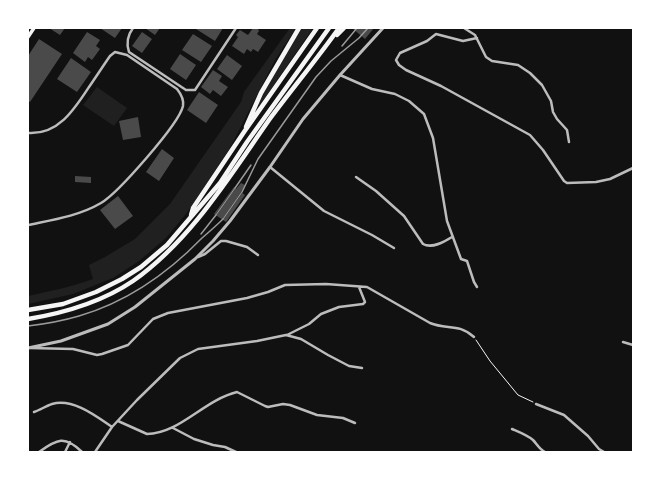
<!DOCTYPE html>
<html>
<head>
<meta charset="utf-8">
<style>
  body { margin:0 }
  #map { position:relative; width:661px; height:480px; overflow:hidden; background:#111; font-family:Commissioner,sans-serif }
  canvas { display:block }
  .frame { position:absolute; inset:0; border:29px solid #fff; pointer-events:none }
</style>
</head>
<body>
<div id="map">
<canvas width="661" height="480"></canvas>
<div class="frame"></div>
</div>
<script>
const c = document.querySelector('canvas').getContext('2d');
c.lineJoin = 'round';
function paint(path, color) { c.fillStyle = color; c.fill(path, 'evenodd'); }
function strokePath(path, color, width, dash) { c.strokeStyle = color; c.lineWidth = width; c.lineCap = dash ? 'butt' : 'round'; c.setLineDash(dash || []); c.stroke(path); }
paint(new Path2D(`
  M290 28H296L275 60 230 148 186 214 166 238 139 261 113 278 73 294 28 304V296C50 291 72 287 93 279L89 265 105 257 135 239 170 204 241 102 244 92Z
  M302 28H313L260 105 259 104C269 78 286 52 302 28Z
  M97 87 127 108 114 126 83 105Z`), '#202020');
paint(new Path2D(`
  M49 28H65L60 35Z
  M100 28H122L115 38Z
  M145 28H160L155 35Z
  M196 28H223L215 41 196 29Z
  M253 28 258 29 259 31 257 34 266 40 258 52 253 49 251 52 247 49 244 54 232 46 238 37 236 35 240 30 248 35Z
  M352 28H374L365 39Z
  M87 32 100 40 96 46 100 49 92 60 88 57 85 62 73 53Z
  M142 32 152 39 142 53 132 46Z
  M193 34 212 46 201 62 182 50Z
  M39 39 62 54 30 102 28 101V56Z
  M180 54 196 65 186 80 170 69Z
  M227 55 242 66 232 80 217 69Z
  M71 58 91 72 77 92 57 79Z
  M213 70 222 76 219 81 228 87 221 96 213 90 210 94 201 87Z
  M199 92 218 105 206 123 187 110Z
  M138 117 141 137 123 140 119 121Z
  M162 149 174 158 159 181 146 172Z
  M75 176 91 177V183L75 182Z
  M241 183 245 185 241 192 245 195 226 222 214 214 234 187 236 189Z
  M118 196 133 216 115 229 100 210Z`), '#4a4a4a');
strokePath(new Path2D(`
  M476 340 490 361 518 395 533 402`), '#f5f5f5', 1);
strokePath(new Path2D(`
  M133 28C127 36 126 43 129 52L186 90H195L236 28
  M464 28 475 35 486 57 492 61 518 65 530 73 542 85 551 101 553 112 557 119 567 130 569 142
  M477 38 463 41 436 34 427 41 400 53 396 60 399 65 406 70 441 86 530 135 543 150 564 181 567 183 596 182 610 179 633 168
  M340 75 372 89 395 94 409 101 424 114 433 138 447 221 461 259 467 261 474 282 477 287
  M28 133C58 135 74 110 89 87 96 77 103 66 110 56L115 52 127 55 177 89C181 94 184 100 183 106 179 124 118 193 101 203 79 216 52 220 28 225
  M270 167 324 211 372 235 394 248
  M356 177 376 191 404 216 423 244C432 249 444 242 452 237
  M198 257 205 254 221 241H226L247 247 258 255
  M287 335 309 324 321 314 339 307 363 304 365 302 359 287
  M623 342 633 345
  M30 348 73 349 97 355 102 354 128 345 153 319 168 313 247 298 268 292 285 285 326 284 367 287 430 323C447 330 459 323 474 337
  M536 404 564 415 588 436 599 449 604 452
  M34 412C40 410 46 406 52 404 73 398 96 416 112 427
  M118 421 147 434C179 434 204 400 237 392L265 406 268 407 283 404 290 405 317 415 343 418 355 423
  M173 428 194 439 213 445 225 447 236 452
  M512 429C519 432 527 435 533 440 537 444 539 449 545 452
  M39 452C57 439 65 435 82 452
  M65 452 70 442
  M95 452 112 427 137 400 180 358 198 349 257 341 286 335 301 339 328 355 349 366 362 368`), '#bcbcbc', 2.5);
strokePath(new Path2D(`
  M28 348 61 341 108 324 135 307 195 259 213 241 230 221 270 167 303 119 340 75 383 28`), '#bcbcbc', 3);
strokePath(new Path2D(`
  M28 37 34 28`), '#f5f5f5', 3.5);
strokePath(new Path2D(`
  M337 35 344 28
  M246 127 261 93 299 28
  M191 215 193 208 244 132 317 28
  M28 310 63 304 96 292 122 279 141 267 167 245 220 183 247 142 329 28
  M28 319C64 313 102 302 133 281 191 240 229 177 269 120 292 89 317 59 339 28`), '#f5f5f5', 4.5);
strokePath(new Path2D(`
  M216 215 235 188
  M223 219 242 192`), '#9a9a9a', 1);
strokePath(new Path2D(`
  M342 46 357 28
  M235 188 251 165
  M242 192 258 159 316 77 331 61 359 38 368 28
  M201 234 216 215
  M28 326C45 324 62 321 79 316 127 302 167 274 202 238 209 232 216 226 223 219`), '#9a9a9a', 1.5);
</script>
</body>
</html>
